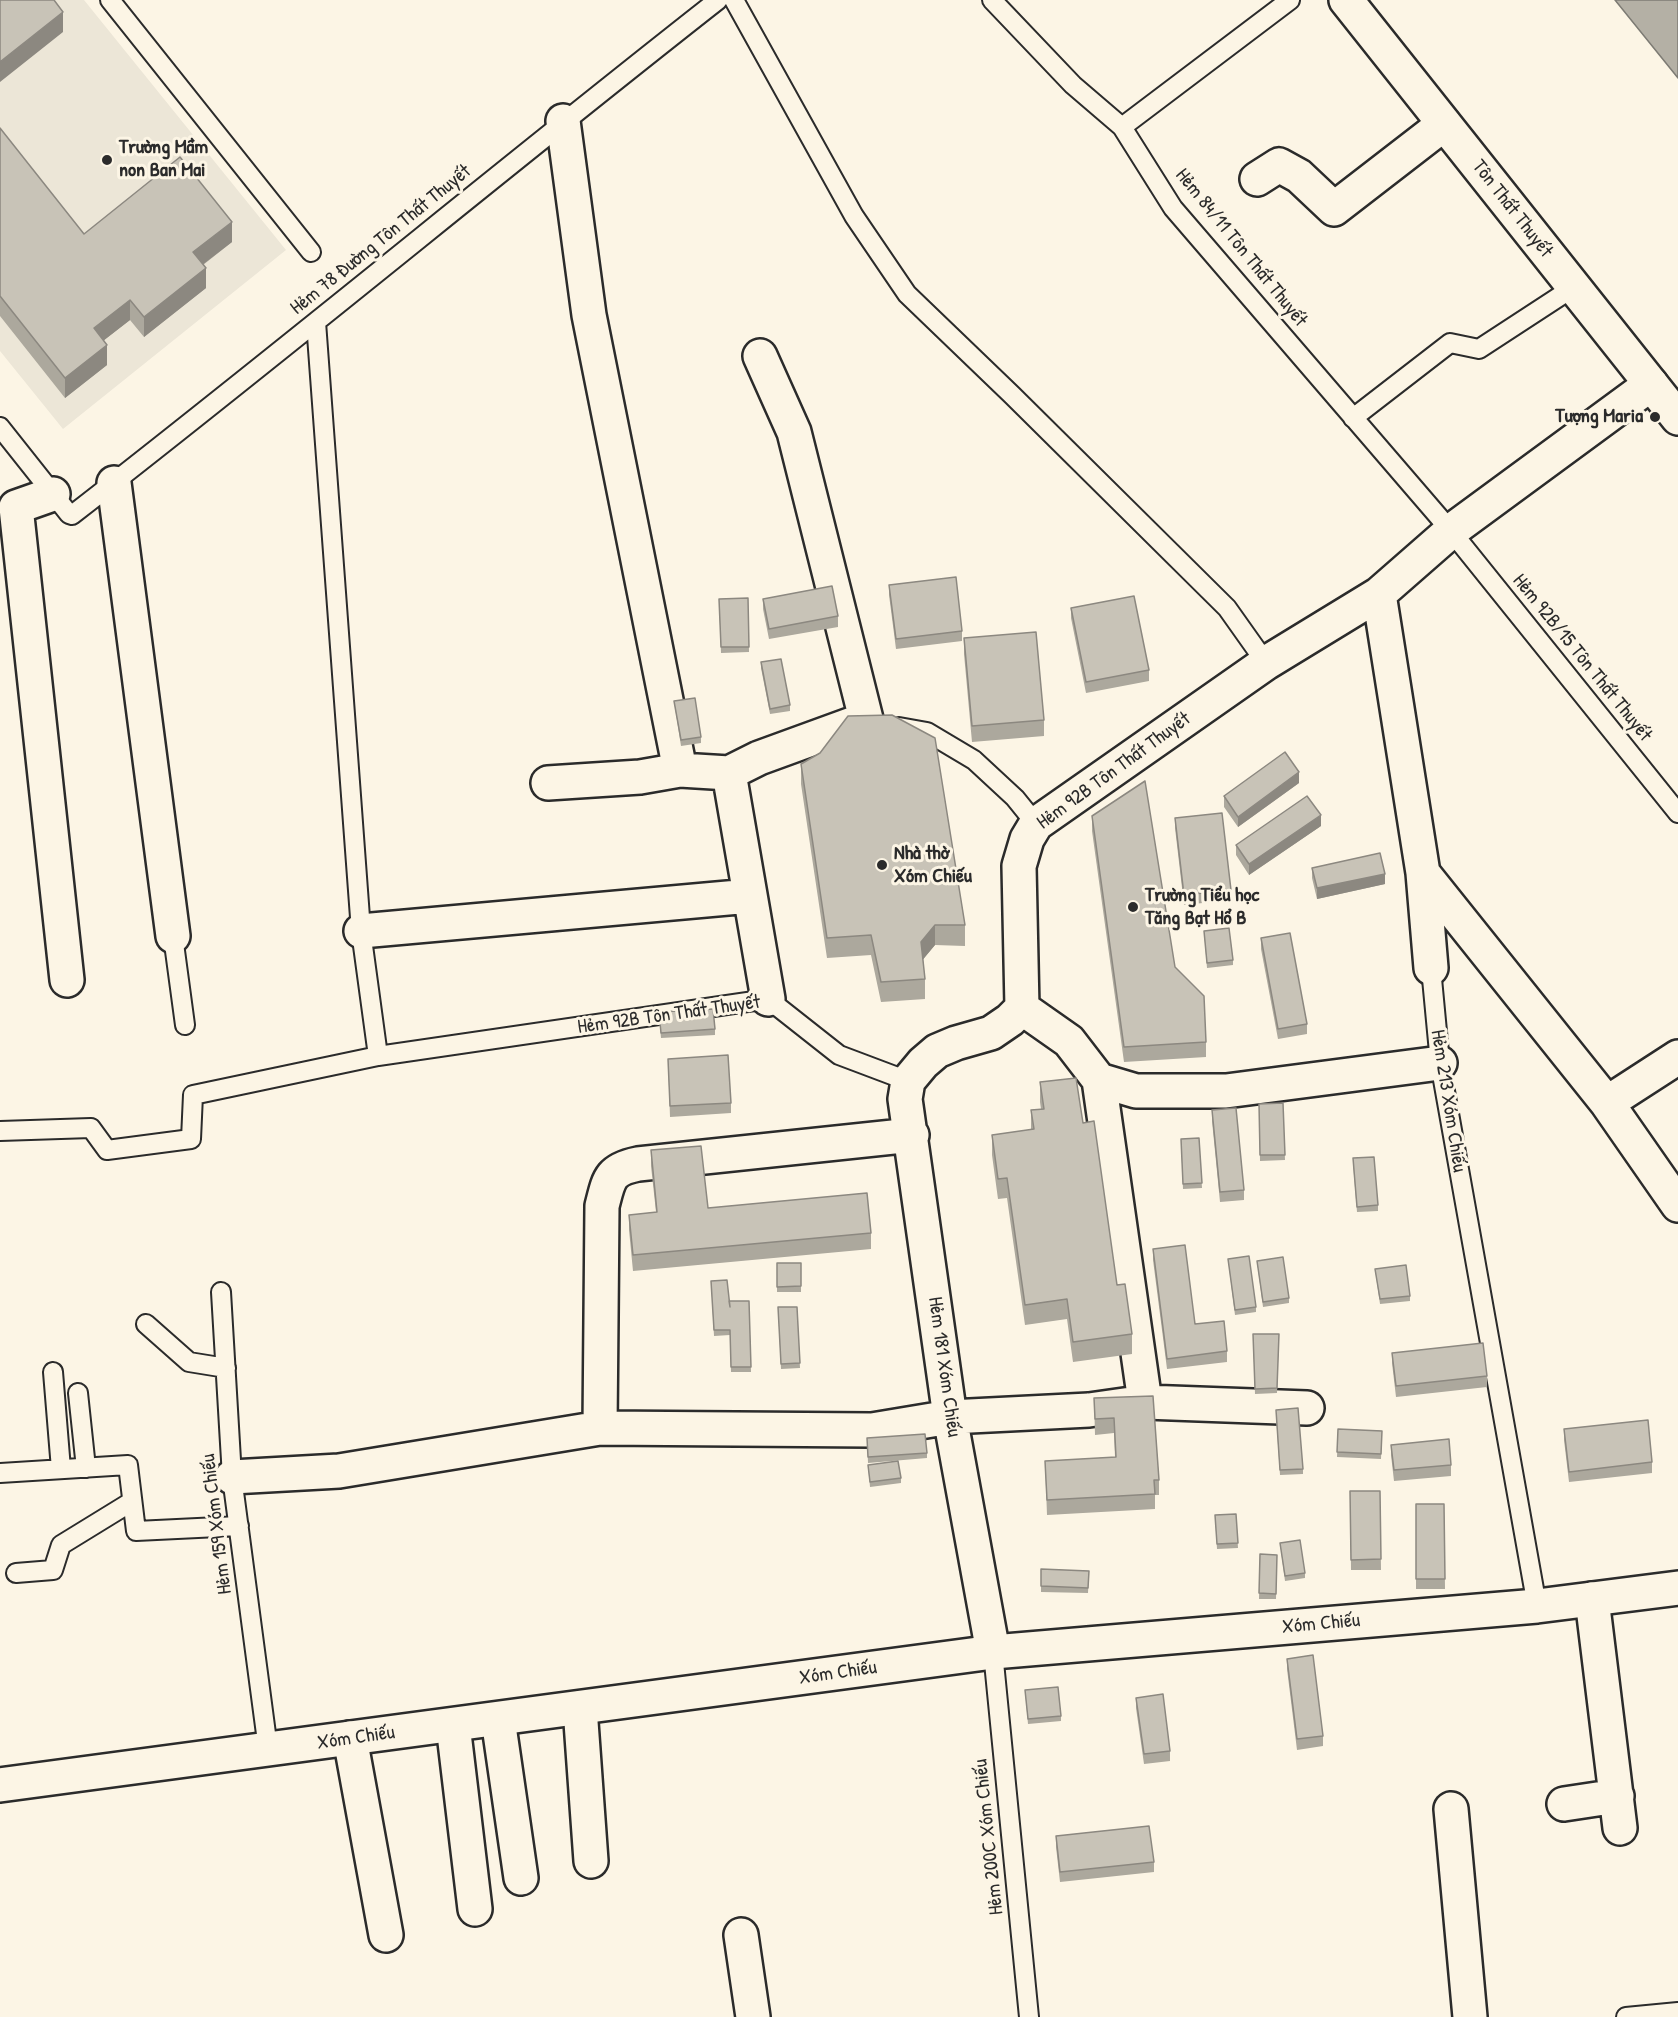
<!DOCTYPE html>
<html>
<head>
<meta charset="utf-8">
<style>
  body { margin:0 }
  canvas { display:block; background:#fcf5e5 }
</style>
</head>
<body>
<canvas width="1678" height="2017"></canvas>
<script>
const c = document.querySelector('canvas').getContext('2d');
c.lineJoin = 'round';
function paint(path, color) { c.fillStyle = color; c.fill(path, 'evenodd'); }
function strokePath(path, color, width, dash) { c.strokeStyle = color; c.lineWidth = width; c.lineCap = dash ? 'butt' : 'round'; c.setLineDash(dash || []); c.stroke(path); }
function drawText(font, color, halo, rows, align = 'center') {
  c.font = font + ' "Patrick Hand",sans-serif'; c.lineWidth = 6; c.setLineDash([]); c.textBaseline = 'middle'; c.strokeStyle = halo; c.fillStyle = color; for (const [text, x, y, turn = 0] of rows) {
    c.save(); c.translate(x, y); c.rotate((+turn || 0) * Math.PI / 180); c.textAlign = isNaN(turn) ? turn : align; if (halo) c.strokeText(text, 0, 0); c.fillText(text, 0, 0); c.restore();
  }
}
paint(new Path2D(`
  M0 0H84L286 250 63 429 0 351Z`), '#ece6d7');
const water = new Path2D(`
  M1615 0H1678V78Z`);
paint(water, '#b4b0a5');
strokePath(water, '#7d7b74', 1.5);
const service = new Path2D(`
  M110 0 311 252
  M734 0 854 216 907 294 1012 395 1227 608 1266 663
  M992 0 1073 85 1122 127 1173 208 1451 531 1678 813
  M1122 127 1290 0
  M316 322 361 931 378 1056
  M1353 418 1450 343 1479 349 1574 287
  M0 427 69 514 72 515C290 346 501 170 718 0
  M899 727 927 732 974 760 1015 798 1036 824
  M173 936 185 1025
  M1431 968 1440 1063 1537 1606
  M0 1131 91 1128 107 1150 191 1139 193 1095 378 1056 768 999 839 1055 908 1081
  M221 1292 232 1477 268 1749
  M146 1324 189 1362 226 1368
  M53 1372 61 1469
  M78 1393 86 1468
  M0 1473 128 1465 136 1531 239 1526
  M16 1573 53 1570 61 1545 131 1502
  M993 1652 1029 2017
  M1626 2017 1678 2012`);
const minor = new Path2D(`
  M563 121 589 315 680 770
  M1257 179 1279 165 1299 176 1334 209 1444 124
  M114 483 173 936
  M53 494 16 507 67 980
  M1379 594 1423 873 1431 968
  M729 773 768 999
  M548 783 640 777 680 770 729 773 759 758 866 719 794 432 760 356
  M1423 873 1607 1103 1678 1205
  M361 931 750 896
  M1022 1008 1069 1041 1099 1080 1136 1091H1226L1440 1063
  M1607 1103 1678 1057
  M1145 1402 1307 1408
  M600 1428 602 1206C609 1179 609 1170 638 1164L912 1135
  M232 1477 339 1471 600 1428 872 1430 950 1417 1089 1410 1145 1402 1099 1080
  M1592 1599 1620 1828
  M993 1652 950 1417 905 1099 908 1081 923 1063 937 1051 956 1043 991 1033 1010 1020 1022 1008 1019 866 1027 839 1036 824 1266 663 1379 594 1451 531 1651 384
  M580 1708 591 1861
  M498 1719 521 1878
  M453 1725 475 1909
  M350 1738 386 1935
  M1564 1804 1617 1796
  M1451 1809 1470 2017
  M741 1935 753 2017`);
const tertiary = new Path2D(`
  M0 1785 993 1652 1537 1606 1678 1588`);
const secondary = new Path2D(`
  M1346 0 1678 418`);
strokePath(service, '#2b2b2b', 22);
strokePath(minor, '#2b2b2b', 38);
strokePath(tertiary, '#2b2b2b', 38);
strokePath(secondary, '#2b2b2b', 38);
strokePath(service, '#fcf5e5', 18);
strokePath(minor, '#fcf5e5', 33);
strokePath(tertiary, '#fcf5e5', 33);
strokePath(secondary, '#fcf5e5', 33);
paint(new Path2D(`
  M0 128 84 234 232 242 203 265 206 288 144 337 130 320 104 340 107 365 65 398 0 316Z
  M889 585 962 631V641L896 649 889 595Z
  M748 598 749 652 721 653 719 599Z
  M763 599 838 616V627L769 639 763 609Z
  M1071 608 1149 670V681L1086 693 1071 618Z
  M964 638 1044 720V736L972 742 964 654Z
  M761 662 790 705V711L770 714 761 668Z
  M674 701 701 737V743L681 746Z
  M801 764 965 925V946L935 945 923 959 925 979V999L881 1002 871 955 827 958 801 784Z
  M1299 783 1238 827 1224 807V796Z
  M1092 816 1175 967 1206 1042V1057L1124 1062 1092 831Z
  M1175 818 1231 890V900L1184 905 1175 828Z
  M1321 826 1249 875 1236 855V845Z
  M1312 868 1385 884 1317 899 1312 878Z
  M1204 931 1233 960V965L1207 968Z
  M1261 938 1307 1024V1034L1278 1039 1261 949Z
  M659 1017 715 1029V1035L661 1038Z
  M668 1059 731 1103V1113L670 1117Z
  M1040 1082 1083 1123 1117 1285 1132 1334V1354L1073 1362 1067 1319 1025 1325 1007 1198 998 1199 992 1155V1135L1031 1130V1110L1041 1109 1040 1102Z
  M1283 1103 1285 1160 1260 1161 1259 1104Z
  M1212 1110 1244 1190V1200L1220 1202 1212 1121Z
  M1199 1138 1202 1188 1183 1189 1181 1139Z
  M651 1150 708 1208 871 1233V1249L633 1271 629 1230V1215L656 1212 651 1166Z
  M1353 1163 1378 1205V1211L1357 1212Z
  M1153 1249 1195 1324 1227 1351V1362L1167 1369 1153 1260Z
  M1228 1259 1256 1307V1312L1235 1315Z
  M1257 1261 1289 1298V1303L1263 1307Z
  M777 1263H801V1292H777Z
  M1375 1269 1410 1296V1301L1380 1304Z
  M711 1281 730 1306 749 1301 751 1372H731L730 1335 714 1336Z
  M778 1307H797L800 1368 781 1369Z
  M1253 1334H1279L1277 1393 1255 1394Z
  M1392 1353 1487 1376V1387L1396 1397 1392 1363Z
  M1153 1396 1159 1480V1495H1155V1509L1047 1515 1045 1461 1115 1457 1114 1433 1095 1435 1094 1398Z
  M1276 1415 1303 1469V1474L1280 1475Z
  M1338 1429 1382 1431 1381 1459 1337 1457Z
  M1564 1429 1652 1462V1473L1569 1482 1564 1440Z
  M867 1438 927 1453V1458L868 1463Z
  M1391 1445 1451 1465V1476L1394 1481 1391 1455Z
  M868 1465 901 1478V1483L870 1487Z
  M1350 1491H1380L1381 1570H1351Z
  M1416 1504H1444L1445 1589H1416Z
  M1236 1514 1238 1548 1217 1549 1215 1515Z
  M1280 1543 1305 1573V1578L1285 1581Z
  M1260 1554 1277 1555 1276 1599H1259Z
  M1041 1569 1089 1571 1088 1593 1041 1592Z
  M1287 1659 1323 1736V1746L1297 1750 1287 1669Z
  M1025 1690 1061 1716V1721L1028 1724Z
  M1136 1698 1170 1751V1761L1144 1764 1136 1708Z
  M1056 1836 1154 1862V1872L1060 1882 1056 1847Z`), '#aca89d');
paint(new Path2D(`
  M63 12V32L0 82V62Z
  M232 222V242L193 272V252Z
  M206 268V288L144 337V317Z
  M130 300V320L94 348V328Z
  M107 345V365L65 398V378Z
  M1299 772V783L1238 827V817Z
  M1321 815V826L1249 875V864Z
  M1385 874V884L1317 899V888Z
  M935 925V945L921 962V942Z`), '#8c8880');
const building = new Path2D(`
  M0 0H54L63 12 0 62Z
  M0 128 84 234 180 157 232 222 193 252 206 268 144 317 130 300 94 328 107 345 65 378 0 296Z
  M956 577 962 631 896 639 889 585Z
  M832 586 838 616 769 629 763 599Z
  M1134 596 1149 670 1086 682 1071 608Z
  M748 598 749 647H721L719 599Z
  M1036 632 1044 720 972 726 964 638Z
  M781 659 790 705 770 709 761 662Z
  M695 698 701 737 681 740 674 701Z
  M892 715 935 738 965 925H935L921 942 925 979 881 982 871 935 827 938 801 764 820 753 848 716Z
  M1285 752 1299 772 1238 817 1224 796Z
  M1145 781 1175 967 1204 996 1206 1042 1124 1047 1092 816Z
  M1307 796 1321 815 1249 864 1236 845Z
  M1222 813 1231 890 1184 895 1175 818Z
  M1380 853 1385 874 1317 888 1312 868Z
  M1229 928 1233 960 1207 963 1204 931Z
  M1290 933 1307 1024 1278 1029 1261 938Z
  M713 1009 715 1029 661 1033 659 1012Z
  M728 1055 731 1103 670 1106 668 1059Z
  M1076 1078 1083 1123 1094 1121 1117 1285 1125 1284 1132 1334 1073 1342 1067 1299 1025 1305 1007 1178 998 1179 992 1135 1034 1129 1031 1110 1044 1109 1040 1082Z
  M1283 1103 1285 1155H1260L1259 1104Z
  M1236 1108 1244 1190 1220 1192 1212 1110Z
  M1199 1138 1202 1183 1183 1184 1181 1139Z
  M701 1146 708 1208 867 1193 871 1233 633 1255 629 1215 657 1212 651 1150Z
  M1374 1157 1378 1205 1357 1207 1353 1158Z
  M1185 1245 1195 1324 1224 1321 1227 1351 1167 1359 1153 1249Z
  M1249 1256 1256 1307 1235 1310 1228 1259Z
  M1283 1257 1289 1298 1263 1302 1257 1261Z
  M777 1263H801V1286L777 1287Z
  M1406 1265 1410 1296 1380 1299 1375 1269Z
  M727 1280 730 1307 729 1301H749L751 1367H731L730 1330H714L711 1281Z
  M778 1307H797L800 1363 781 1364Z
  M1253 1334H1279L1277 1388 1255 1389Z
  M1483 1343 1487 1376 1396 1386 1392 1353Z
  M1153 1396 1159 1480H1154L1155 1494 1047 1500 1045 1461 1116 1457 1114 1418 1095 1419 1094 1398Z
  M1298 1408 1303 1469 1280 1470 1276 1410Z
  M1648 1420 1652 1462 1569 1472 1564 1429Z
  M1338 1429 1382 1431 1381 1454 1337 1452Z
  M925 1434 927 1453 868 1457 867 1438Z
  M1449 1439 1451 1465 1394 1470 1391 1445Z
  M898 1461 901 1478 870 1482 868 1465Z
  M1350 1491H1380L1381 1559 1351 1560Z
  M1416 1504H1444L1445 1579H1416Z
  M1236 1514 1238 1543 1217 1544 1215 1515Z
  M1300 1540 1305 1573 1285 1576 1280 1543Z
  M1260 1554 1277 1555 1276 1594 1259 1593Z
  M1041 1569 1089 1571 1088 1588 1041 1586Z
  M1313 1655 1323 1736 1297 1739 1287 1659Z
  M1058 1687 1061 1716 1028 1719 1025 1690Z
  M1163 1694 1170 1751 1144 1754 1136 1698Z
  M1149 1826 1154 1862 1060 1872 1056 1836Z`);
paint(building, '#c8c3b7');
strokePath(building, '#8c8880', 1.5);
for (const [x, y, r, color] of [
  [107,160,6,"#2b2b2b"],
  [1655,417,6,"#2b2b2b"],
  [882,865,6,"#2b2b2b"],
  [1133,907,6,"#2b2b2b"]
]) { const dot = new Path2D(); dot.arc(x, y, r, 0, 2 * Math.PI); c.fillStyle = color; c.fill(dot); strokePath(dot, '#fcf5e5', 2); }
drawText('bold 20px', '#2b2b2b', '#fcf5e5', [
  ["Trường Mầm",119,148],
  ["non Ban Mai",119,171],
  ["Tượng Maria",1643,417,"right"],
  ["Nhà thờ",894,854],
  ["Xóm Chiếu",894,877],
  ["Trường Tiểu học",1145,896],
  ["Tăng Bạt Hổ B",1145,919]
], 'left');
drawText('20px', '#2b2b2b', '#fcf5e5', [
  ["Tôn Thất Thuyết",1512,209,52],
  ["Hẻm 78 Đường Tôn Thất Thuyết",381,240,-39],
  ["Hẻm 84/11 Tôn Thất Thuyết",1241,248,51],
  ["Hẻm 92B/15 Tôn Thất Thuyết",1582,658,51],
  ["Hẻm 92B Tôn Thất Thuyết",1114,771,-36],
  ["Hẻm 92B Tôn Thất Thuyết",669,1015,-8],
  ["Hẻm 213 Xóm Chiếu",1448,1101,81],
  ["Hẻm 181 Xóm Chiếu",944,1367,82],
  ["Hẻm 159 Xóm Chiếu",217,1524,-97],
  ["Xóm Chiếu",1321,1624,-5],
  ["Xóm Chiếu",838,1673,-8],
  ["Xóm Chiếu",356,1738,-8],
  ["Hẻm 200C Xóm Chiếu",989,1837,-96]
]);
</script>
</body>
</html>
